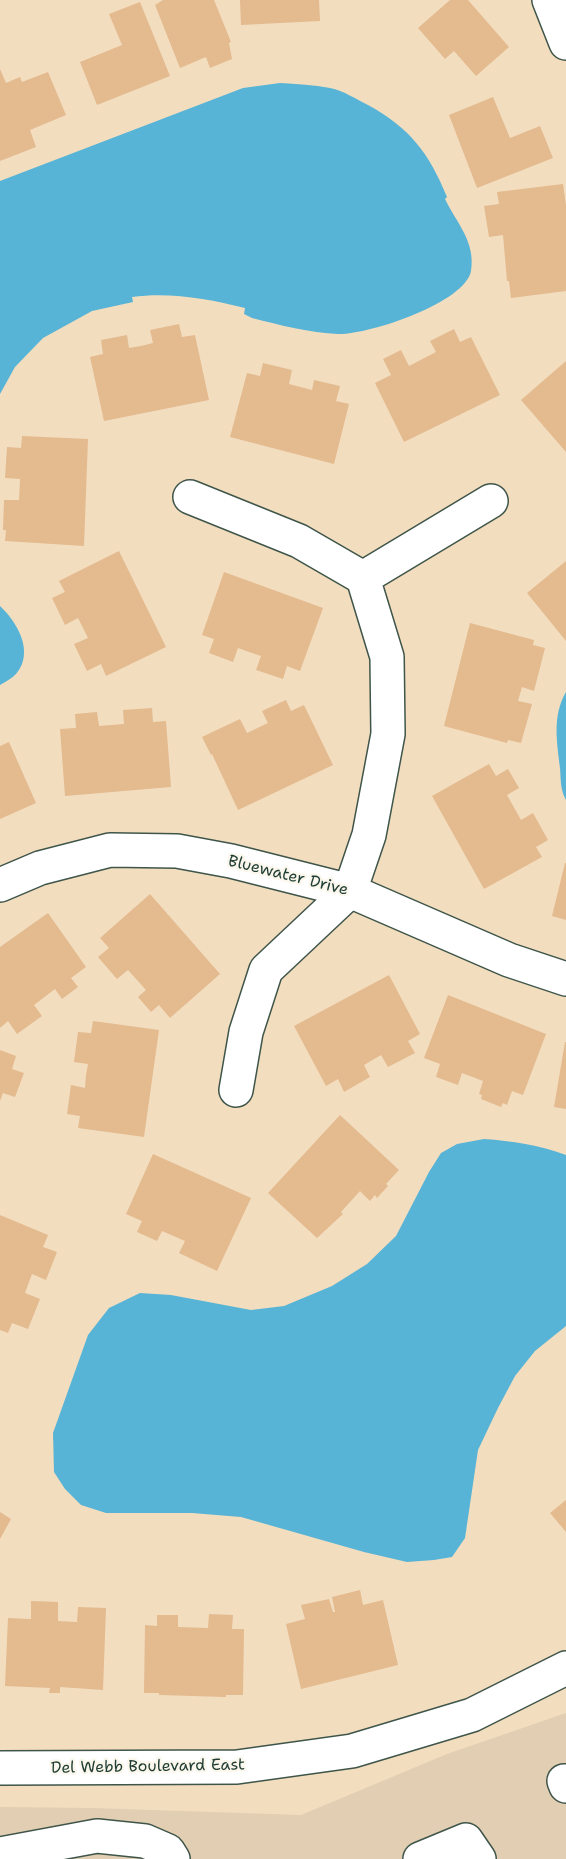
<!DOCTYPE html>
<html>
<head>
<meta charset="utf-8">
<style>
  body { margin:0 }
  canvas { display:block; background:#f2ddbf }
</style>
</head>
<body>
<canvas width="566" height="1859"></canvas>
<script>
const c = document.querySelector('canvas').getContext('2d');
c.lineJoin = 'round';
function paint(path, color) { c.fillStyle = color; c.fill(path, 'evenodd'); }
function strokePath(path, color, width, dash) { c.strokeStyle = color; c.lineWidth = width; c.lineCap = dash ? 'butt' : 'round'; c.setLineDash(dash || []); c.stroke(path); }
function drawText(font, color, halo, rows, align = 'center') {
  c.font = font + ' "Shantell Sans",sans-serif'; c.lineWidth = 4.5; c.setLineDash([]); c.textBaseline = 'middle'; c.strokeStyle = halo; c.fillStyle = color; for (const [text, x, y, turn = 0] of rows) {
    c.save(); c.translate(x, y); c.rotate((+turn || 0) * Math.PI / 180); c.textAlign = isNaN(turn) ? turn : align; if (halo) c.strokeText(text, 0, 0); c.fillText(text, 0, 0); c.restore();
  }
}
paint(new Path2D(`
  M566 1713V1859H0V1807L92 1808 301 1815 447 1754Z`), '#e2ceb3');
paint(new Path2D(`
  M280 83C296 84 314 85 330 88 344 91 356 99 368 105 410 128 429 153 447 197L445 199C456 222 476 242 471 271 465 303 368 335 338 334 310 333 280 325 252 318L244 314 245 308C208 299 171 292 132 297L133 302 92 311 43 338 15 367 0 394V181L243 88Z
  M0 606C17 622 35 652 16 674 11 679 5 682 0 685Z
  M566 692V800C560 789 561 780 560 768 557 742 552 716 566 692Z
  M484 1139C512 1141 539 1145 566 1155V1326L535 1351 515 1376 498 1408 478 1450 465 1538 452 1557 434 1560 407 1562 364 1552 241 1517 192 1513H106L81 1505 65 1489 54 1472 53 1433 88 1335 109 1308 140 1293 171 1295 251 1310 284 1306 332 1286 367 1264 396 1236 429 1172 441 1153 457 1144Z`), '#58b4d6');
paint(new Path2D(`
  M163 0H214L231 42 229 43 232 59 210 68 206 57 180 68 155 5Z
  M240 0H319L320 21 241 25Z
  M450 0H468L509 47 476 76 454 51 445 59 418 28Z
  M140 2 170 76 97 105 80 62 122 45 109 14Z
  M0 69 6 83 20 77 22 82 48 72 66 115 30 130 36 147 0 161Z
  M493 97 510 138 540 126 553 158 477 188 449 115Z
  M563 184 566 205V291L511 298 509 281H507L503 235 489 237 484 206 499 204 497 192Z
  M179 324 182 337 195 335 209 400 104 421 90 357 103 354 101 340 127 335 129 348 141 346 153 343 150 330Z
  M454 329 460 342 471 337 500 395 404 442 375 383 391 375 383 359 401 350 409 366 436 352 430 341Z
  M566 361V452L521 400Z
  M263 363 292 370 289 384 312 390 314 380 340 386 336 401 349 404 334 464 230 437 247 373 260 376Z
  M22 436 88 439 84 546 5 541 6 530H3L4 500H19L20 479 5 478 7 447 21 448Z
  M119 551 166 647 106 676 101 664 87 671 74 644 88 638 78 618 65 625 52 598 65 592 59 581Z
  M566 561V641L527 593Z
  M224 572 323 608 300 671 287 666 283 679 256 670 261 656 249 652 238 648 233 662 209 653 214 639 202 635Z
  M470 623 534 640 533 645 545 648 534 691 522 687 518 701 532 704 521 743 508 740 507 743 444 726Z
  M286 700 291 711 304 705 333 765 238 810 212 754 211 755 202 737 240 719 247 733 268 723 262 711Z
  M152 708 153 722 166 721 171 787 65 796 60 729 76 728 75 714 97 712 99 726 124 724 123 710Z
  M9 742 36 803 0 819V746Z
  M489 764 496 776 508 769 519 788 507 795 521 820 533 813 548 840 536 847 542 857 484 889 432 796Z
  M565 863H566V920L552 916Z
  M150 894 220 974 170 1018 159 1005 151 1012 138 997 146 990 128 970 117 979 98 957 109 948 100 938Z
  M48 913 86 967 71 978 78 987 62 999 55 989 34 1005 42 1016 17 1034 8 1021 0 1028V947Z
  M389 975 420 1034 408 1041 415 1053 388 1067 381 1055 364 1065 370 1077 344 1092 338 1079 326 1086 294 1026Z
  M448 995 546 1034 523 1095 512 1091 507 1105 503 1103 501 1107 481 1099 482 1095 479 1094 483 1081 462 1073 458 1085 436 1077 440 1064 424 1058Z
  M93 1021 159 1030 144 1137 78 1128 80 1116 67 1114 71 1085 85 1088 86 1075 88 1064 74 1062 78 1032 91 1033Z
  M565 1042H566V1109L554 1107Z
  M0 1050 16 1056 12 1069 24 1073 15 1097 3 1093 0 1101Z
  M340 1115 399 1170 386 1184 388 1186 377 1198 375 1195 370 1201 360 1191 341 1212 343 1214 317 1238 268 1193Z
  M153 1154 251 1198 217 1271 179 1253 185 1241 162 1231 157 1241 137 1232 142 1221 126 1214Z
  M0 1215 48 1235 43 1247 57 1252 46 1280 32 1274 25 1293 40 1299 28 1329 12 1323 8 1333 0 1330Z
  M566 1500V1532L550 1513Z
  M0 1512 11 1519 0 1539Z
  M360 1590 363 1605 383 1600 398 1665 301 1689 286 1624 305 1619 301 1605 329 1599 333 1612H335L332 1597Z
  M31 1601 58 1602V1621L77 1622 78 1607 106 1608 103 1690 60 1687V1693H49L50 1688 5 1686 8 1618 31 1619Z
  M209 1614 233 1615 232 1629H244L243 1695H226V1697L159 1695V1693H144L145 1625 157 1626V1615H178V1627L208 1628Z`), '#e4ba8f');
const minor = new Path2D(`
  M549 0 566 43
  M190 497 299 541 363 578 387 657 388 734 369 835 350 891 266 970 246 1032 236 1090
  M363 578 491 501
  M0 885 40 868 110 850 177 851 231 861 350 891 509 960 566 979
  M0 1768 237 1767 352 1751 472 1715 566 1668
  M564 1781 566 1786
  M0 1854 97 1836 145 1841 168 1851 173 1859
  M420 1859 466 1840 479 1859`);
strokePath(minor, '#3f5549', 36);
strokePath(minor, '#fff', 33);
drawText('16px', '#1f3d34', '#fbf7ec', [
  ["Bluewater Drive",288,876,14],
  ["Del Webb Boulevard East",148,1767,-1]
]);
</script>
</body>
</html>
